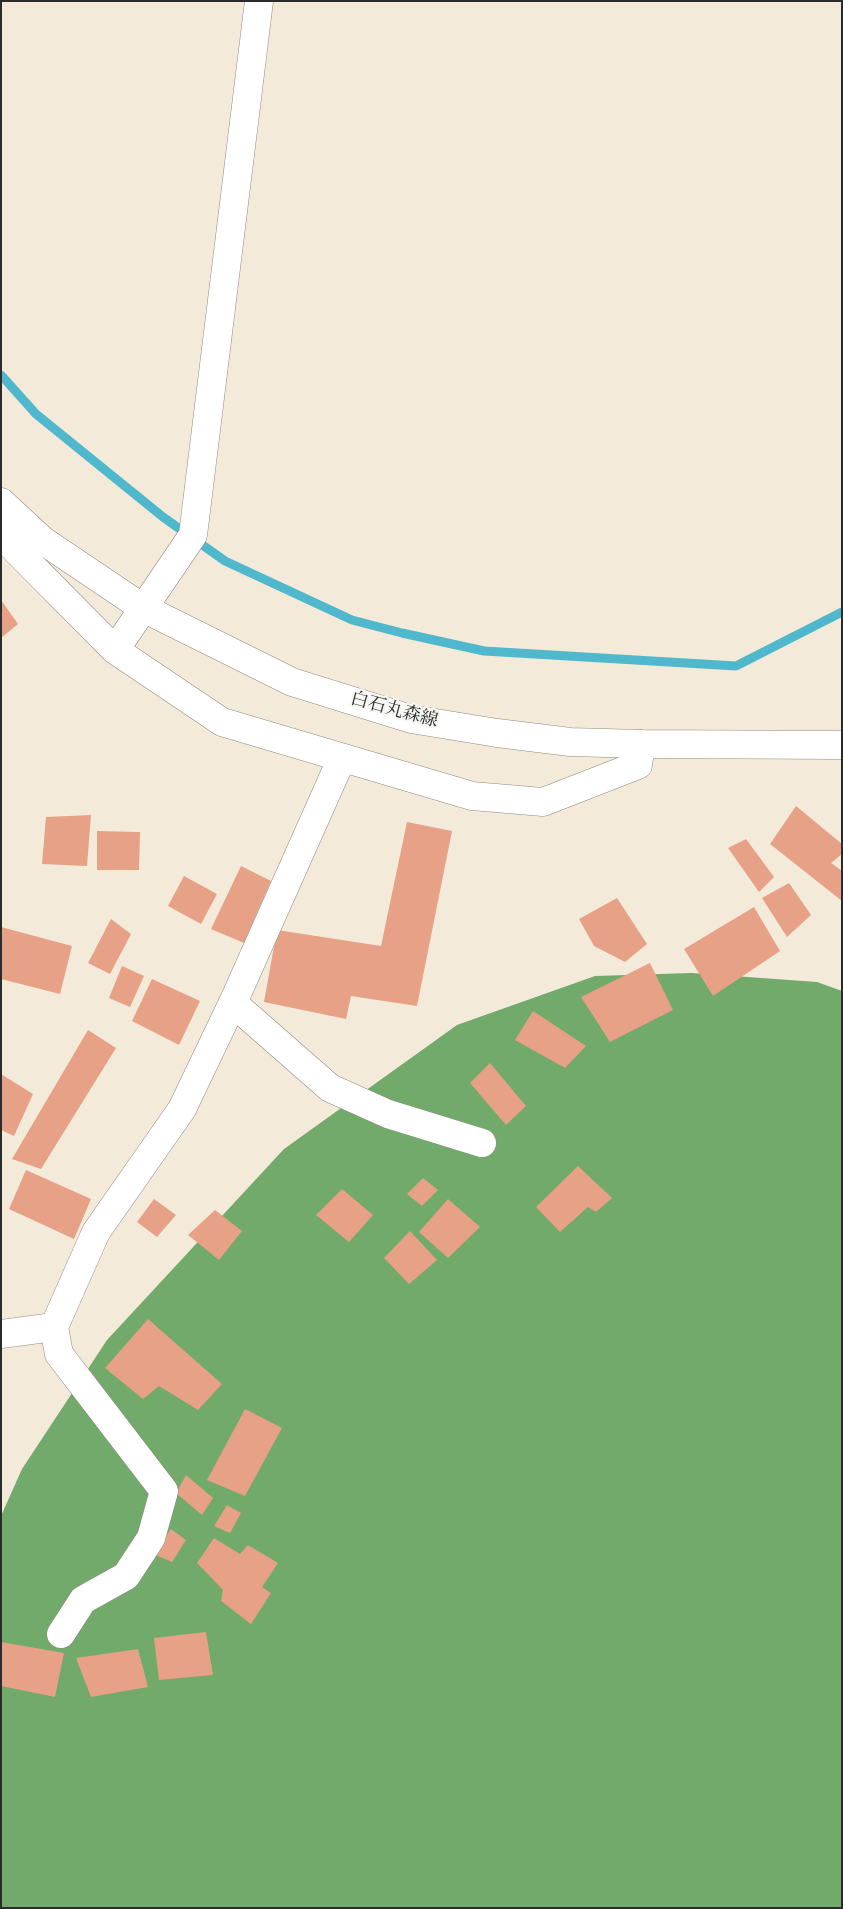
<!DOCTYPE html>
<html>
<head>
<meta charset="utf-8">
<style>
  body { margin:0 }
  #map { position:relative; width:843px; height:1909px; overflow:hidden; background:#f4ead9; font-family:"IM FELL Double Pica",serif }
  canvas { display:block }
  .frame { position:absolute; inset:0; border:2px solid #2b2b2b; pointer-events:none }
</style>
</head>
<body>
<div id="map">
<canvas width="843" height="1909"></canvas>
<div class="frame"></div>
</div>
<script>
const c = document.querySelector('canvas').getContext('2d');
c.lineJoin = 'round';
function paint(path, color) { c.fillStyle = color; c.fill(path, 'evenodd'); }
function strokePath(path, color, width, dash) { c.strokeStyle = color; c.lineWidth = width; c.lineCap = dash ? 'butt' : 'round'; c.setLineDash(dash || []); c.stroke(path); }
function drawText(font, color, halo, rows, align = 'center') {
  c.font = font + ' "IM FELL Double Pica","Noto Serif JP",serif'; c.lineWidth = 4.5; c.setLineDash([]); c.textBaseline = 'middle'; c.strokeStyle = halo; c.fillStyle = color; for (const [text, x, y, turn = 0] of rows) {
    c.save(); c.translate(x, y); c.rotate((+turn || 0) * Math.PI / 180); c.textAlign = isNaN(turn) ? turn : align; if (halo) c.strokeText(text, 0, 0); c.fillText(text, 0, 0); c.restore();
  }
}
paint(new Path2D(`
  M692 973 817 982 842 991V1908H1V1516L22 1469 107 1340 284 1149 457 1025 595 976Z`), '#71aa6a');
strokePath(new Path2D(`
  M1 375 36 414 163 517 225 561 352 620 402 633 484 651 736 666 842 612`), '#4fb8cc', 9);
paint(new Path2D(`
  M1 600 18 624 1 638Z
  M796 806 842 844V854L831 863 842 871V901L770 844Z
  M91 815 87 866 42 864 46 817Z
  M407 822 452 831 417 1006 351 996 346 1019 264 1002 277 930 381 946Z
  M97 831 140 832 139 870H97Z
  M746 839 774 877 759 892 728 848Z
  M241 866 271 881 244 943 211 929Z
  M184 876 217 894 201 924 168 906Z
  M789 883 811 915 787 937 762 898Z
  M617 898 647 944 625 962 594 946 579 919Z
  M754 907 780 951 713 996 684 949Z
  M111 919 131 934 110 974 88 963Z
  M1 927 72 946 60 994 1 979Z
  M650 963 673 1010 610 1042 581 997Z
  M122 966 144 976 130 1007 109 998Z
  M152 979 200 1001 179 1045 132 1021Z
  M533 1011 586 1046 565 1068 515 1040Z
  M88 1030 116 1048 41 1169 12 1159Z
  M490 1063 526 1106 506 1125 470 1083Z
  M1 1074 33 1094 14 1136 1 1130Z
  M578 1166 612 1198 596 1212 588 1207 560 1232 536 1207Z
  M26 1170 91 1199 74 1239 9 1209Z
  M423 1178 438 1190 422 1206 407 1194Z
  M342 1189 373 1215 349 1242 316 1215Z
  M154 1199 176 1215 157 1237 137 1222Z
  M448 1199 480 1227 448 1258 419 1232Z
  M215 1210 242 1231 219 1260 188 1235Z
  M410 1231 437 1260 409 1284 384 1258Z
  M148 1319 222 1384 198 1410 159 1386 143 1399 105 1368Z
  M245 1409 282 1428 245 1496 207 1480Z
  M186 1475 213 1498 202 1515 176 1493Z
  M227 1505 241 1513 230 1533 214 1526Z
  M171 1529 186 1540 172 1562 153 1554Z
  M214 1538 240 1554 248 1545 278 1563 262 1587 271 1593 251 1624 221 1601 223 1590 197 1563Z
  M206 1632 213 1675 159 1680 154 1638Z
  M1 1642 64 1653 55 1697 1 1686Z
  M138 1649 148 1687 91 1697 76 1658Z`), '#e6a186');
const minor = new Path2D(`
  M1 535 115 650 222 722 472 796 543 802 638 765 641 744
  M115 650 193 535 259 1
  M233 1003 330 1088 388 1114 482 1143
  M54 1327 59 1354 164 1491 151 1538 126 1576 83 1600 61 1634
  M1 1334 54 1327 96 1232 182 1109 236 996 342 758`);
const major = new Path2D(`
  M1 502 42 540 143 608 292 682 411 719 497 733 570 742 641 744 842 745`);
strokePath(minor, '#908a82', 29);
strokePath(major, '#908a82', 29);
strokePath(minor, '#fff', 28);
strokePath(major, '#fff', 28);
drawText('18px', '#2b2b2b', '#f6f6f2', [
  ["白石丸森線",394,711,15]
]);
</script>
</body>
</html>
